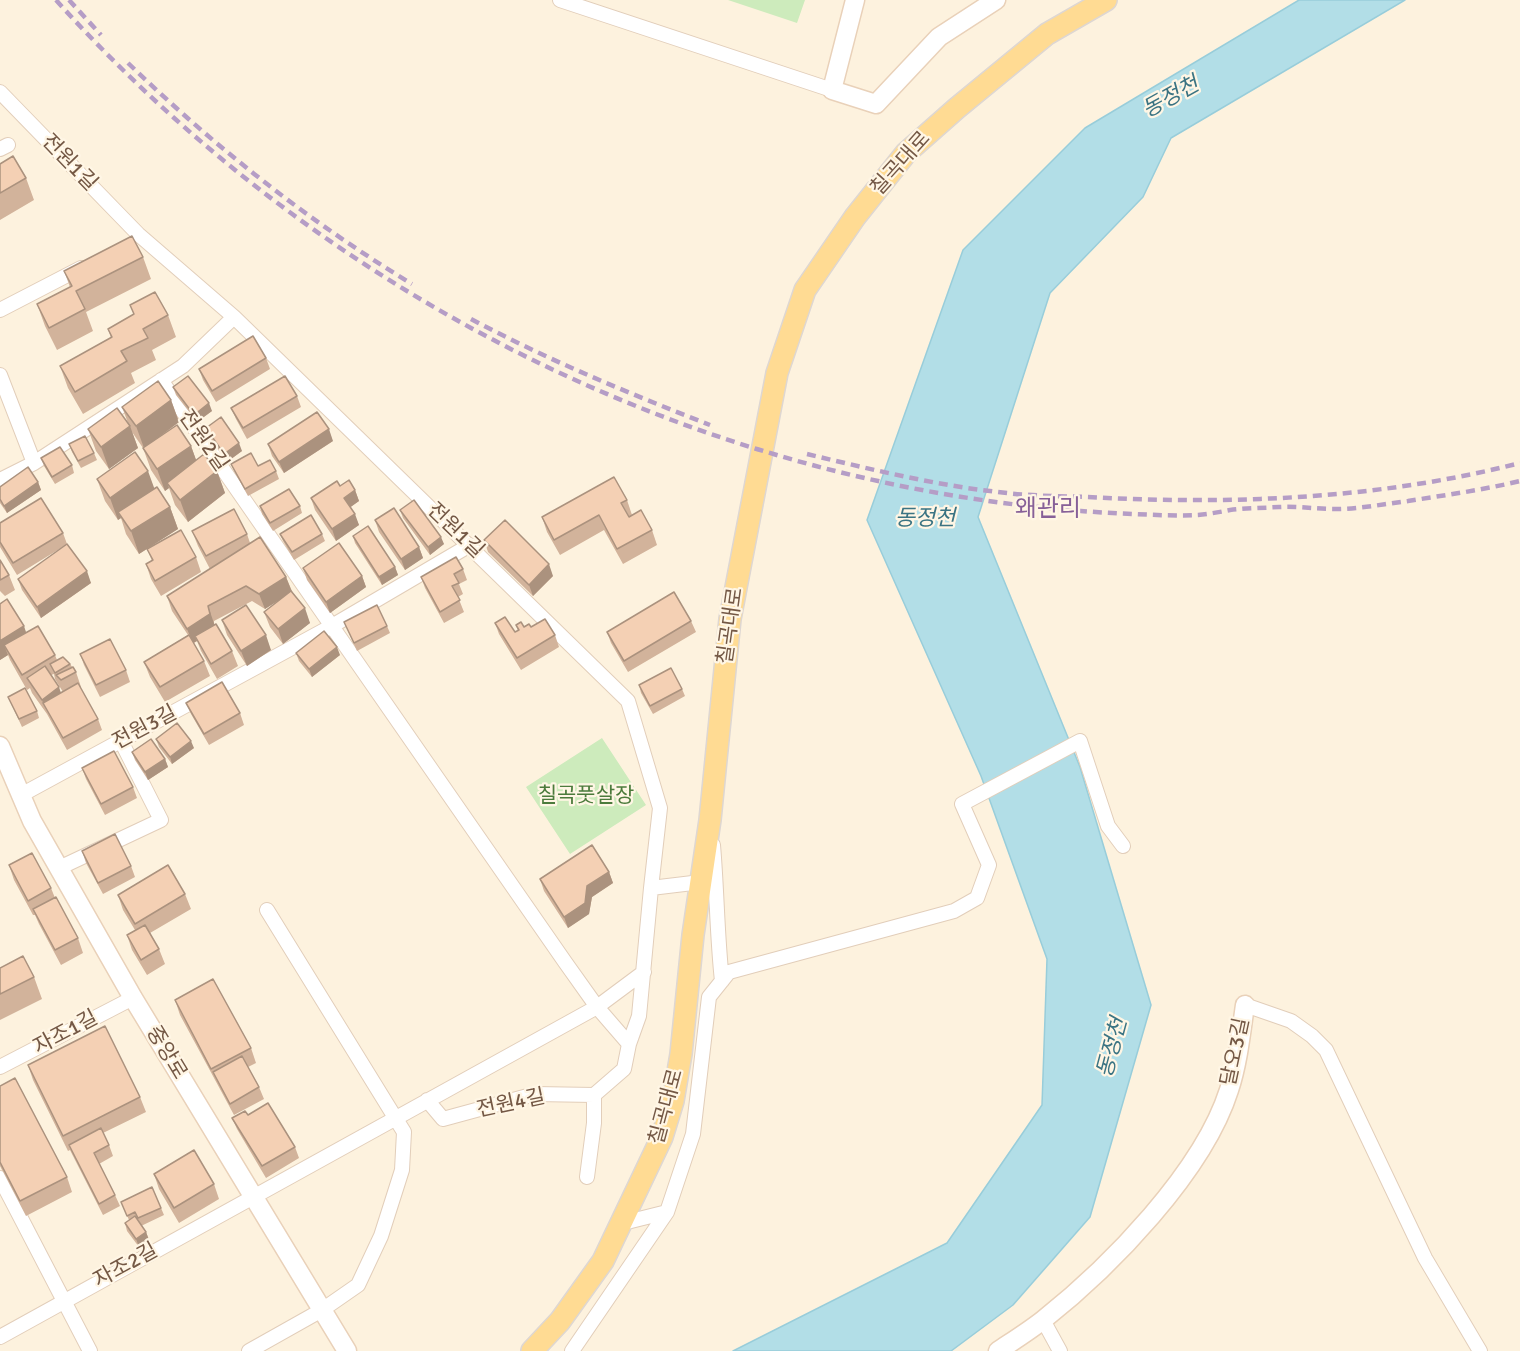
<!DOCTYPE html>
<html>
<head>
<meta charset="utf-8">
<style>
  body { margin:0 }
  canvas { display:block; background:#fdf2de }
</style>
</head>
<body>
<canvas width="1520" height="1351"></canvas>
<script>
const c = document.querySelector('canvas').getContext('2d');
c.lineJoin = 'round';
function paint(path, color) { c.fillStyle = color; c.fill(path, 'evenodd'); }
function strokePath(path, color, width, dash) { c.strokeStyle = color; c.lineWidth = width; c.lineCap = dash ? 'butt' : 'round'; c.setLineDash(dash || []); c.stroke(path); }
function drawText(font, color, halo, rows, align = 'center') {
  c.font = font + ' Signika,"Noto Sans KR",sans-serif'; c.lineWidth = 4.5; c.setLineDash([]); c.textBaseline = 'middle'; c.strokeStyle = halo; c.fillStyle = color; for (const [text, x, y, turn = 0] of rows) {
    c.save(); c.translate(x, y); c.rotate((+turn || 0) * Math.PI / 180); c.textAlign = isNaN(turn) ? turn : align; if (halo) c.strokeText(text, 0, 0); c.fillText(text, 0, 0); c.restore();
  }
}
paint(new Path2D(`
  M728 0H805L797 23Z
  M602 738 646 805 570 854 526 787Z`), '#cdebbc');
const water = new Path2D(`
  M1299 0H1405L1171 138 1143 197 1050 293 978 517 1080 767 1151 1005 1090 1217 1013 1305 951 1351H733L947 1243 1042 1105 1047 959 981 776 867 520 963 250 1085 128Z`);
paint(water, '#b2dee7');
strokePath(water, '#98cdda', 1.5);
const street = new Path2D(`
  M560 0 832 90
  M0 92 138 234 234 317 628 701 660 808 651 888
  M0 149 8 145
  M0 310 81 268
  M0 375 34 463
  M161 380 565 962 597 1007 629 1044
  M0 480 34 463 183 366 234 317
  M21 795 332 626 470 545
  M713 845C717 891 717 936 722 981
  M59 868 161 820 121 741
  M1245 1005 1291 1021 1312 1036 1326 1050 1425 1258 1480 1351
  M0 1067 133 998
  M594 1095 624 1069 629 1044 639 1016 651 888 701 882
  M427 1100 443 1119 535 1094 594 1095V1123L587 1177
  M0 1178 90 1351
  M623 1223 667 1212
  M1043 1320 1060 1351
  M0 1337 597 1007 644 972
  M249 1351 322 1310 358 1285 381 1236 402 1170 404 1132 267 910
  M572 1351 667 1212 693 1134 709 997 729 972 954 911 977 898 989 865 962 804 1080 741 1108 826 1123 846`);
const secondary = new Path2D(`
  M855 0 832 90 876 104 939 37 996 0
  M0 746 32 821 133 998 347 1351
  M998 1351C1013 1341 1029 1331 1043 1320 1110 1267 1203 1172 1229 1090 1238 1063 1241 1033 1245 1005`);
const primary = new Path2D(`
  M532 1351 560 1321 603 1261 662 1137 673 1101 681 1054 693 935 710 820 730 619 777 373 805 290 855 217 906 153 957 108 1047 34 1106 0`);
strokePath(street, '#e2ceba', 16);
strokePath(secondary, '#e9d1b9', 21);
strokePath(primary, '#ded7d2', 24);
strokePath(street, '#fff', 14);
strokePath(secondary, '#fff', 18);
strokePath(primary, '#ffdb93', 21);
strokePath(new Path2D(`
  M56 0C329 304 723 498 1133 514 1155 515 1177 516 1198 515 1209 514 1220 512 1230 510 1246 508 1263 508 1279 507 1298 506 1316 509 1336 509 1359 509 1384 504 1408 501 1446 495 1483 490 1520 481
  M69 0 101 35
  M128 63C215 147 308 221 412 284
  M471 319C548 360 628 393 710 425
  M807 454C870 469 934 485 998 492 1028 496 1058 496 1088 497 1232 505 1380 499 1520 463`), '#b59dc6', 4.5, [9, 6]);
paint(new Path2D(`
  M0 164 26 178 34 200 0 220Z
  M143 257 151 279 86 312 93 331 57 350 45 326 37 304 70 287 64 271Z
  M168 315 176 337 152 350 156 360 131 373 135 383 83 414 68 388 60 366 111 338 108 329Z
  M266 358 270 369 216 402 203 380 199 369Z
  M173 387 212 411 197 422 176 395Z
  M297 396 301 407 247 439 236 419 231 408Z
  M171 400 179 422 160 437 191 446 196 460 217 471 225 493 188 522 175 505 169 488 165 491 151 470 143 448 132 432 138 448 109 469 96 451 88 429 128 423 122 407Z
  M206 428 242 451 227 462 209 436Z
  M333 441 284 473 272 456 268 444Z
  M69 444 94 453 97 460 81 468 72 452Z
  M41 458 72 465 74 473 55 484 44 466Z
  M231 464 258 466 276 471 279 479 248 496 234 471Z
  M97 479 154 489 170 507 178 529 139 554 126 534 121 518 118 520 105 501Z
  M38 482 41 490 7 513 0 503V487Z
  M340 486 355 490 359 501 350 507 359 525 336 541 315 510 311 498Z
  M627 500 632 515 652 530 657 545 623 564 604 530 560 555 547 532 542 517Z
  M260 506H300L302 513 273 531 262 514Z
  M400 510 444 544 430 555 403 518Z
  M375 520 419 547 423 558 405 570 379 532Z
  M0 523 63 533 67 544 91 583 41 618 22 590 18 579 66 545 17 575 0 547Z
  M192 531 247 534 250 543 286 577 292 591 310 623 283 644 270 627 264 612 277 601 265 609 252 601 214 621V624L232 651 238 666 217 679 201 651 197 641 194 643 204 661 210 676 165 702 150 677 144 662 188 635 172 611 167 596 210 569 198 546Z
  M280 534H322L325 541 294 560 283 541Z
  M353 536 395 567 398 575 382 585 355 543Z
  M484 540 553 576 533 596 488 552Z
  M147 549 196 557 201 572 161 596 151 579 146 564 152 561Z
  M0 560 9 575 15 590 5 596 0 591Z
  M303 568 362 576 366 587 330 613 307 580Z
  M463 569 467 580 459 584 463 594 458 597 464 612 444 623 425 588 421 577Z
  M0 604 26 633 55 655 57 660 70 664 76 672 81 687 80 688 98 719 102 730 67 750 47 714 32 693 30 688 27 690 10 660 8 655 0 660ZM54 674 55 679 63 692 61 693 51 675Z
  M222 620 271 650 247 666 227 635Z
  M691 621 696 632 628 672 611 643 607 632Z
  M344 622 387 626 390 633 357 651Z
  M495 623 515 632 518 631 516 625 524 627H531L555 635 559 647 521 670 499 634Z
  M296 653 340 655 312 677 299 661Z
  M80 654 126 670 130 682 100 697 84 665Z
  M639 685 682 689 685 696 653 714 641 693Z
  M8 697 37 711 39 718 22 727Z
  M186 703 240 713 244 725 209 745 191 714Z
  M156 739 194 748 172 764 159 747Z
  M132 752 165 759 168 767 148 780 135 760Z
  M82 768 133 787 137 798 105 815 86 779Z
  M82 851 131 866 135 877 103 894 86 863Z
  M9 865 51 888 55 898 78 938 83 953 61 965 39 924 35 915H33L14 880Z
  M609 872 613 883 592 897 589 914 568 928 544 891 540 879Z
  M185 894 191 909 150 933 159 949 165 964 147 975 132 950 127 935 135 930 123 910 118 895Z
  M0 968 34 977 42 999 0 1020Z
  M175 1000 251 1048 256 1063 248 1067 259 1087 264 1099 234 1115 180 1015Z
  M28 1065 140 1097 146 1112 103 1133 109 1145 113 1156 99 1164 115 1195 120 1206 103 1215 73 1156 70 1150 68 1151 33 1080Z
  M0 1086 67 1177 72 1192 26 1216 0 1166Z
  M248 1115 295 1147 299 1158 266 1178 237 1129 232 1118Z
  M154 1174 214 1184 219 1199 179 1223 159 1189Z
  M121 1202 161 1208 164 1215 141 1226 146 1232 149 1240 139 1247 127 1231 125 1223 129 1220Z`), '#d2b39b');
paint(new Path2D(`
  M171 400 179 422 144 448 136 426Z
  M209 403 212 411 197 422 194 415Z
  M130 426 138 448 109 469 101 447Z
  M329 429 333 441 284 473 279 462Z
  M239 443 242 451 227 462 224 454Z
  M191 446 199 468 167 483 169 488 165 491 157 469Z
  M148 471 156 493 118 512 121 518 118 520 110 498Z
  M217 471 225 493 188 522 180 500Z
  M38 482 41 490 7 513 4 506Z
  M355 490 359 501 348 509 344 498Z
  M170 507 178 529 139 554 131 531Z
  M355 514 359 525 336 541 332 529Z
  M441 537 444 544 430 555 428 547Z
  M419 547 423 558 405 570 401 559Z
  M549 564 553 576 533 596 529 585Z
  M395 567 398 575 382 585 379 577Z
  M87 571 91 583 41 618 37 607Z
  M362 576 366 587 330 613 326 602Z
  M286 577 292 592 265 609 259 594Z
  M208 606 216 629 195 636 197 641 193 643 187 629Z
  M305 608 310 623 283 644 278 629Z
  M24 626 29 641 4 645 8 655 0 660V641Z
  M266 635 271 650 247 666 241 651Z
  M337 647 340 655 312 677 309 669Z
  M59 687 64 702 43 703 42 700Z
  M191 741 194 748 172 764 170 757Z
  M165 759 168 767 148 780 145 772Z
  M609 872 613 883 592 897 589 914 568 928 564 917 587 886Z
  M146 1232 149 1240 139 1247 136 1239Z`), '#ab927e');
const building = new Path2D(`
  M13 156 26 178 0 193V164Z
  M132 236 143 257 76 291 85 309 49 328 37 304 72 286 64 271Z
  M155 292 168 315 143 329 148 338 121 351 127 361 75 392 60 366 112 337 108 329 134 314 130 305Z
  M253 336 266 358 212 391 199 369Z
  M188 376 209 403 194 415 173 387Z
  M285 376 297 396 243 428 231 408Z
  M158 381 171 400 136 426 122 407Z
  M117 408 130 426 101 447 88 429Z
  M317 412 329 429 279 462 268 444Z
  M221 417 239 443 224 454 206 428Z
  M177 425 191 446 157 469 143 448Z
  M85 436 94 453 78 461 69 444Z
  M60 447 72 465 52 477 41 458Z
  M135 452 148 471 110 498 97 479Z
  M251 453 258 466 270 460 276 471 245 489 231 464Z
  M204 454 217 471 180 500 167 483Z
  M28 467 38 482 4 506 0 499V487Z
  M614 477 627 500 621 503 629 517 641 510 652 530 617 549 599 515 554 540 542 517Z
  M349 480 355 490 344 498 355 514 332 529 311 498 337 481 340 486Z
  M157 487 170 507 131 531 118 512Z
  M289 489 300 506 270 523 260 506Z
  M41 498 63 533 13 563 0 542V523Z
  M414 500 441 537 428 547 400 510Z
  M394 508 419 547 401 559 375 520Z
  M234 509 247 534 206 556 192 531Z
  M311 515 322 534 292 552 280 534Z
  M505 520 549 564 529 585 484 540Z
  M368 526 395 567 379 577 353 536Z
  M181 530 196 557 155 581 146 564 153 560 147 549Z
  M260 537 286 577 259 594 246 586 208 606 210 614 187 629 167 596Z
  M339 543 362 576 326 602 303 568Z
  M67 544 87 571 37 607 18 579Z
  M456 557 463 569 454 574 459 583 452 586 460 600 440 612 421 577Z
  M0 560 9 575 0 580Z
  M291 591 305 608 278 629 264 612Z
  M674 592 691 621 624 661 607 632Z
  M7 599 24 626 0 641V604Z
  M246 605 266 635 241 651 222 620Z
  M377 605 387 626 354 643 344 622Z
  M505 617 515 632 519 630 516 625 521 622 524 627 529 624 531 627 545 619 555 635 517 658 495 623Z
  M216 624 232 651 211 664 195 636Z
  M38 626 55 655 22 675 4 645Z
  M324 631 337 647 309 669 296 653Z
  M189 635 204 661 160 687 144 662Z
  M110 639 126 670 96 685 80 654Z
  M63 657 70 664 55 673 50 664Z
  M45 666 59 687 42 700 27 678Z
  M73 667 76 672 61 680 56 675Z
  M671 668 682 689 650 706 639 685Z
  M222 682 240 713 204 734 186 703Z
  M78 683 98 719 63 738 43 703Z
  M25 688 37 711 19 719 8 697Z
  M177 723 191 741 170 757 156 739Z
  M151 739 165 759 145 772 132 752Z
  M114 751 133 787 101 804 82 768Z
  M115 834 131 866 98 883 82 851Z
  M592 845 609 872 587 886 585 903 564 917 540 879Z
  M32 853 51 888 28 901 9 865Z
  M168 865 185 894 135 924 118 895Z
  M56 897 78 938 55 950 33 909Z
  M145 925 159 949 141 960 127 935Z
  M23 956 34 977 0 994V968Z
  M213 979 251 1048 211 1069 175 1000Z
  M105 1026 140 1097 63 1136 28 1065Z
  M242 1056 259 1087 230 1104 213 1072Z
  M15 1078 67 1177 20 1201 0 1162V1086Z
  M268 1103 295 1147 262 1166 232 1118 245 1111 248 1115Z
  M101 1128 109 1145 94 1153 115 1195 99 1204 69 1145Z
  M194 1150 214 1184 174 1208 154 1174Z
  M152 1187 161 1208 138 1218 135 1212 127 1216 121 1202Z
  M135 1216 146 1232 136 1239 125 1223Z`);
paint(building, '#f4d0b4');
strokePath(building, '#ab927e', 1.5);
drawText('21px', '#745845', '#fff6e5', [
  ["전원1길",69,163,46],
  ["칠곡대로",901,164,-48],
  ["전원2길",203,441,55],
  ["전원1길",455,531,44],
  ["칠곡대로",731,626,-82],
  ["전원3길",145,728,-28],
  ["자조1길",66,1033,-28],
  ["달오3길",1236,1052,-78],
  ["중앙로",166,1053,59],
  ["전원4길",511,1104,-12],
  ["칠곡대로",667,1107,-75],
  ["자조2길",126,1266,-29]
]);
drawText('21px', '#4c7b3c', '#fff6e5', [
  ["칠곡풋살장",586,796]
]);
drawText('italic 22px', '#3b7483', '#fff6e5', [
  ["동정천",1171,98,-29],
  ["동정천",925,519],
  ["동정천",1113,1048,-75]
]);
drawText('24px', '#876098', '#fff6e5', [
  ["왜관리",1048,510]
]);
</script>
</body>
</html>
